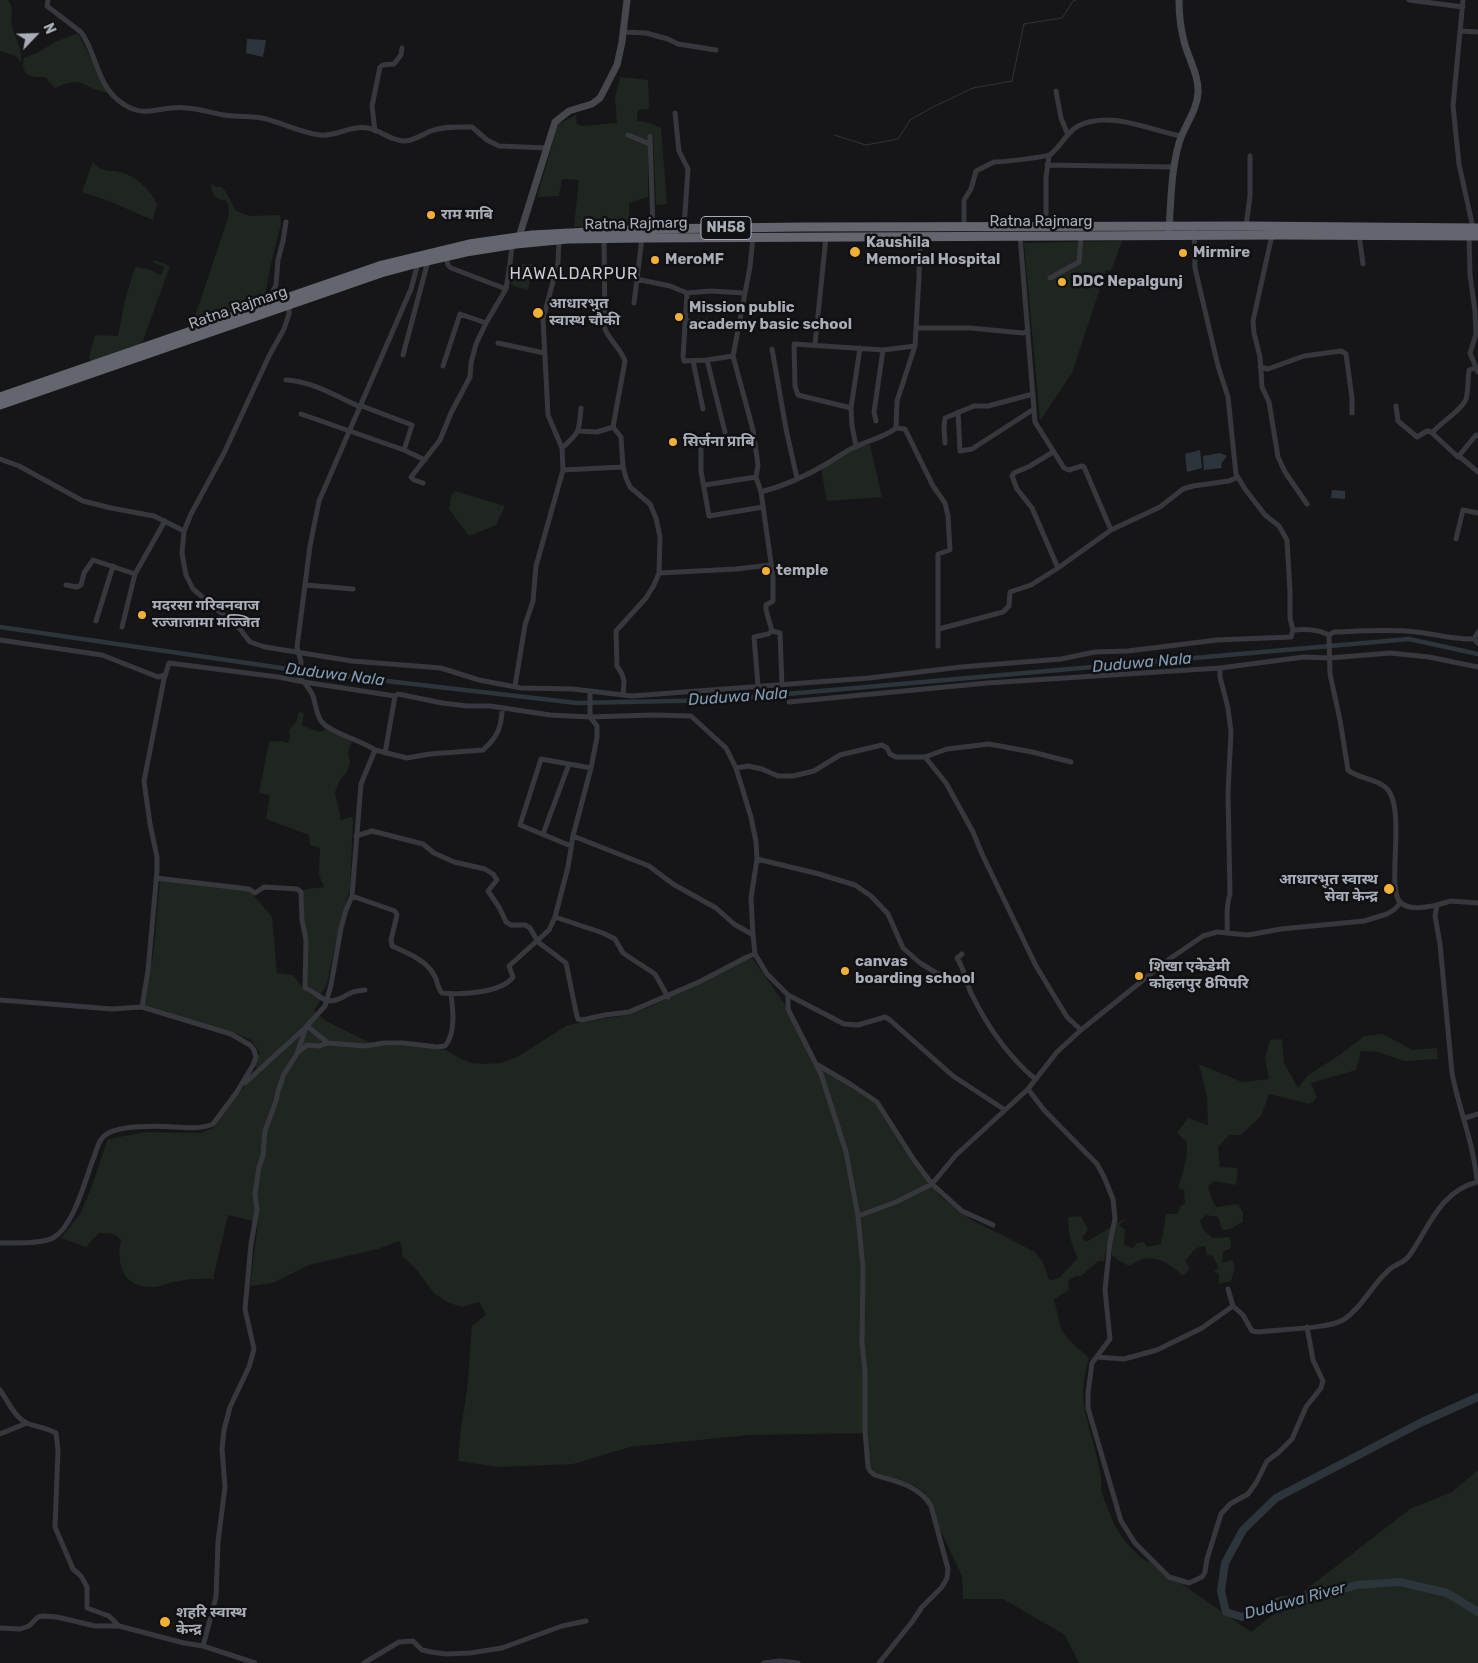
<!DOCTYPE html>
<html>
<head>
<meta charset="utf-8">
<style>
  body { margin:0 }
  #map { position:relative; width:1478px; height:1663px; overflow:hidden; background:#161618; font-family:Rubik,sans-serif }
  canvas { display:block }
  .north { position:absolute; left:10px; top:10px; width:50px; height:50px; -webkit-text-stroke:4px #111113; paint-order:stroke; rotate:66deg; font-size:14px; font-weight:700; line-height:20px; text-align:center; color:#a8adb8 }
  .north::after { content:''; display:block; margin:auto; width:18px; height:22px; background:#a8adb8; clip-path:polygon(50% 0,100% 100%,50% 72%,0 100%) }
</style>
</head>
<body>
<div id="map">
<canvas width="1478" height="1663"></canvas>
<div class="north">N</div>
</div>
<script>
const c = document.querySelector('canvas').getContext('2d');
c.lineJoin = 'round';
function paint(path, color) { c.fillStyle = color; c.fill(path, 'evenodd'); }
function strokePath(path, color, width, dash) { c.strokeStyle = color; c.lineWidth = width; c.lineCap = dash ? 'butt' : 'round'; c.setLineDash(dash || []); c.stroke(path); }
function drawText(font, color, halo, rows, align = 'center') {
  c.font = font + ' Rubik,"Noto Sans Devanagari",sans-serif'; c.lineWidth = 5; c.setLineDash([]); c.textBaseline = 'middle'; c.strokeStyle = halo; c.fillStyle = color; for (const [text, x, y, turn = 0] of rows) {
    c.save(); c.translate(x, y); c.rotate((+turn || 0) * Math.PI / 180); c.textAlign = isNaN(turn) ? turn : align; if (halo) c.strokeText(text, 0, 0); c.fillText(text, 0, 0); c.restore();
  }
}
paint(new Path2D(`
  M0 0H8C15 9 10 17 12 27 15 39 23 49 21 62L16 56 0 51Z
  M78 33 109 93C83 89 84 74 55 88L45 77H35L26 74 23 67 24 58 37 53 55 42Z
  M620 77 648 80 649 109 638 110 637 121 649 123 661 128 667 204 656 205 653 134 648 133V197L629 203V223L574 227 579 180 562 179 559 196 537 197 558 124 576 115 577 124 582 126 617 123 615 98Z
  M93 162C98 169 105 171 114 171 132 173 149 187 157 204L153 220 111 202 82 192Z
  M211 183 216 187H221L226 192 236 211 249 216 280 215 281 224 270 268 264 302 191 328 229 215 228 203 225 200C215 201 211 192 211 183Z
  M1122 241 1111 271 1106 270 1072 373 1040 421 1024 243Z
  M154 260 170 266 142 343 139 345 94 361H91L89 358 95 335 118 336 125 300 135 267 148 269 161 275 164 267 153 262Z
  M522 264H533L528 290 511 285 512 271H521Z
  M859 445H870L882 497 827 501 821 469Z
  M455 491 505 506 496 525 469 536 449 509 451 496Z
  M299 711 304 714 302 726 321 732 324 729 352 740 348 754 350 762 347 772 340 780 335 792 341 820 352 817 353 819 350 888 336 941 327 984 320 996 315 990 307 987 303 892 304 890C311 887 317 889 324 887L319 875 320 848 310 845 309 835 266 819 270 795 259 793 269 742 281 741 288 743 290 737 289 730 296 722Z
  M160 880 249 890 272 917 277 973 293 975 303 988 320 1000 314 1011 326 1021 377 1046H405L446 1050 461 1059 472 1063 484 1064 501 1063 519 1056 566 1026 573 1024 627 1015 651 1006 715 976 747 959H753L783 1002 820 1068 877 1105 915 1165 941 1197 972 1220 1035 1252 1043 1263 1049 1279 1052 1280 1059 1278 1078 1258C1071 1244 1068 1233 1068 1217L1081 1216 1088 1230 1082 1238 1086 1242 1111 1227 1104 1261H1098L1081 1276H1075L1068 1281 1069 1290 1054 1299 1061 1329 1068 1339 1089 1358C1084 1376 1081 1393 1085 1411 1088 1428 1105 1477 1101 1490 1113 1524 1118 1539 1147 1562L1149 1561 1251 1632 1410 1509 1452 1492 1478 1470V1663H1079L1065 1635 1003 1599H963L962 1576 937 1523 933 1507 925 1493 914 1485 891 1479 876 1472 870 1467 867 1433 749 1435 630 1447 573 1464 499 1467 458 1461 461 1428 467 1391 472 1326 486 1315 479 1302 462 1307 449 1303 434 1293 415 1268 402 1256V1248L399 1241 378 1249 309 1265 273 1283 250 1286 258 1222 228 1215 213 1279C200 1278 186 1279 174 1282 166 1283 158 1288 151 1287 123 1287 116 1264 121 1240L114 1234 99 1233 86 1247 61 1238 80 1214 90 1191 108 1139 146 1132 201 1133 213 1128 235 1097 259 1071 254 1063 260 1053 251 1040 237 1034 145 1005 154 949Z
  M1383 1034 1412 1050 1437 1048 1438 1059 1404 1061 1378 1052 1361 1051 1356 1070 1311 1083 1317 1098 1310 1104 1269 1094 1261 1116 1241 1135H1229L1218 1147 1220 1167 1238 1168 1236 1185 1214 1181 1208 1186 1211 1197 1216 1207 1238 1204 1243 1213V1222L1230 1229 1222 1230 1218 1217 1206 1215 1200 1221 1203 1229 1212 1238 1230 1237 1231 1248 1223 1252 1222 1263 1232 1260 1235 1267 1231 1281 1219 1284V1274L1214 1271 1219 1268 1213 1256 1207 1255 1205 1246 1196 1248 1185 1261 1190 1268 1183 1276C1173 1267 1159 1255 1144 1259 1139 1260 1133 1264 1129 1266L1116 1259V1257L1112 1256V1240L1117 1223 1125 1219 1127 1220 1123 1221 1119 1226 1125 1229 1124 1245 1133 1248 1137 1243 1144 1242 1147 1247 1161 1244 1166 1214H1177L1181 1205 1185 1204 1184 1190 1178 1188C1183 1172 1188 1158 1187 1142L1177 1133 1188 1118 1208 1125 1207 1097 1199 1064 1242 1082 1269 1079 1265 1058 1270 1040 1282 1039 1284 1063 1298 1088 1307 1076 1341 1054 1364 1036Z`), '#1e261f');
paint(new Path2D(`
  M247 39 266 40 263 57 246 53Z
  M1200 450 1202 468 1187 472 1185 454Z
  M1220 453 1227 456 1221 464 1222 468 1204 470 1203 456Z
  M1332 490 1345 491V499L1331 498Z`), '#2c353c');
strokePath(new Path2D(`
  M834 135 866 145 898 139 910 120 935 106 973 88 1012 81 1024 24 1062 18 1073 1 1076 0`), '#2c353c', 1);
strokePath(new Path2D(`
  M0 627 309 672 577 703 719 700 1409 639 1478 654`), '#2c353c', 4.5);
strokePath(new Path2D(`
  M1478 1397 1422 1422 1276 1498 1243 1530 1225 1563 1221 1591 1226 1612 1242 1617 1280 1601 1322 1596 1356 1585 1400 1582 1447 1593 1478 1612`), '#2c353c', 8);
strokePath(new Path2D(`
  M48 0 47 6 81 32C96 52 97 84 119 101 146 122 159 104 187 108 200 109 212 113 224 115 237 117 250 116 262 118 281 122 301 133 320 135 336 137 350 125 368 128 380 130 389 140 403 141 412 142 423 134 431 131 444 126 459 127 472 127L487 140 499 146 547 148
  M1409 0 1463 7
  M1463 0 1453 106 1459 164 1473 228
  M1461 31 1478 32
  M622 32 646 33 668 39 678 44 716 50
  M1056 91 1061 118 1068 135
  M675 113 679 151 688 169 684 228
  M375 131 372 106 380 67 383 65 394 64 401 55 402 48
  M628 135 650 144
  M650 136 653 229
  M1047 165 1173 167
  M1246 226 1250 196V156
  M964 227V200L971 189 976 171 994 162C1002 162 1048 157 1051 154 1061 146 1067 132 1078 126 1110 110 1149 130 1181 136
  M1046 227V177L1049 156
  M1272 235 1253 321 1254 333 1260 357 1262 387 1269 402 1278 457 1285 472 1307 504
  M1359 235 1363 264
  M1020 236 1035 422 1064 468 1069 470 1082 466 1084 467 1111 530
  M1469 236 1470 275 1475 311 1476 334 1470 353 1478 372
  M753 237 750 267 733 356 753 430 758 465 756 477 761 492 773 577V601L766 605V610L772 631 768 634 754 637 758 686
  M604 239 605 329C610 341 621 349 625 361L613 427 621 437 623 467 626 478 630 487 650 504 656 518 660 537 659 573 654 585 646 598 616 631 617 666 622 674 624 681 623 695
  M446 257 448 265 451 268 506 289
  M1050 278 1079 262 1081 236
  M636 279 670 286 687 293 711 291 744 293
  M687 293 683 357 684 361 707 360 733 356
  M634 303 642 238
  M267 304 276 285 278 260 283 241 286 222
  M289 305V314L284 329 269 356 224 453 191 514 184 531 182 553 184 565 186 575 193 589 240 629 250 642 265 647 352 661 441 668 479 680 521 688 573 689 632 696 869 678 961 667 1061 659 1095 652 1128 651 1217 640 1291 637 1293 630 1290 618V591L1287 540 1279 526 1265 515 1245 489 1236 474 1228 397 1218 366 1195 268 1194 227
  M685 321 739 323
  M917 328H970L1023 333 1028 331
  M498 343 544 353
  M815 344 826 237
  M915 346 919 277 920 236
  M772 349 786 429 797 478
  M403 355 428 261
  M707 360 725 432
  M693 361 703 409
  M443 366 460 314 486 323
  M1260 367 1268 369 1304 356 1341 351 1346 354 1352 398V413
  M286 380C311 381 336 396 358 406H362L412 425 404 450 301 414
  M1396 406 1398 421 1417 437 1427 431 1431 432 1458 457 1476 435 1478 436
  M958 412 960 451 972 449 1034 409
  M876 421 874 412 883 350
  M896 428 905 429 933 486 945 503 948 516 950 550 938 554V646
  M579 431 597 432 613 427
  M1432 433C1440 423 1462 410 1466 399 1468 394 1468 377 1469 370L1475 368
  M698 439 701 450V471L709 516 763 507
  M945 443 944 427 945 418 974 406H988L1033 394
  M856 446 852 426 851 408 860 348
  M562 448C580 432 579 432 581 408
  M404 450 425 460
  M1053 452 1030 466 1014 473 1012 476 1017 489 1032 508 1058 568 1111 530 1160 507 1183 489 1193 486 1229 481 1238 477
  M1459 456 1478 472
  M0 459 19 466 83 501 111 508 154 516 184 531
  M563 470 623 467
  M423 483 414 480 411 477 440 440 451 413 470 377 471 363 476 344 486 323 506 289 510 264 512 245
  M705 485 756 477
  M761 492C784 486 808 475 828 463 837 458 845 451 855 447 868 440 884 438 896 428L897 401 915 346 883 350 794 344 795 386 798 395 851 408
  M1456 539 1463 510 1478 513
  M659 573 736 569 771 565
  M66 585 77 587 81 585 84 573 93 560 135 574 165 521
  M306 585 353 589
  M96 621 113 566
  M122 627 135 574
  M939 629 1003 612 1009 606 1010 592 1031 585 1058 568
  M1293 630C1306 629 1317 629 1329 635
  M772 631 780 633 782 685
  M1478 632 1474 639 1478 643
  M1329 635 1334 632C1362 631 1389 629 1416 632 1436 634 1454 640 1474 639
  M0 640 102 655 158 677 165 675
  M1220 668V677L1228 708 1231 732 1228 793 1230 894C1225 909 1228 918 1227 933
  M515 686 525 625 533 601 536 566 563 470 562 448 548 415 543 319 558 263 559 240
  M789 702 987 683 1220 668 1304 657 1330 658 1390 653 1429 657 1478 667
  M375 750 407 758 430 754 483 750C491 743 498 735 500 725 502 719 501 714 503 708
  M385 753 395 696
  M925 757 946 783 973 832 982 854 1036 966 1067 1017 1081 1030
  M736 768 748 766 762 769 778 776H793L814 771 840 755 882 745 887 748 890 754 896 757H925L947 749 989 744 1032 752 1071 762
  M543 834 569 764
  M356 836 372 831 423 844 434 853 454 862 485 869 493 874 497 880 488 891 499 907 506 922 511 925H525L530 928 538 942 566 963 576 1012 578 1019 582 1020 605 1015 629 1012 699 982 747 957 755 954
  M573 836 649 866 673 884 716 908 734 924 753 935
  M571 846 520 825 541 759 591 768
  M757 859 819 874 855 885 871 896 888 914 903 948 920 963 948 980 954 982 965 977
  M156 878 249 889 255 893 264 887 297 889 301 892 302 920 306 940 305 988C314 991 319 998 326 1000 337 1003 343 996 353 992 357 991 361 990 365 990
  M352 896 395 911 397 915 391 940 392 946C407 953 426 960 434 975 438 981 437 988 442 993 460 995 502 993 513 977L509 966 549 930 555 917 568 867 573 836 591 768 597 737V726L590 717V692
  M1437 905 1451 901 1478 903
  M555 917 603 933 615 939 623 953 655 974 668 997
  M962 954 957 958C964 968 966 982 971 993 987 1026 1008 1056 1035 1079
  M788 995V1009L821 1074 846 1152 858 1216 863 1268 862 1342 865 1372V1431L868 1467 870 1471 875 1475C896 1482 919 1485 931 1506L948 1569 947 1578 942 1587 922 1607 912 1622 879 1663
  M0 1000 112 1009 142 1007
  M307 1026 328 1043 365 1046 384 1043H403L437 1047 445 1046C456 1033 453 1010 451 994
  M297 1053 307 1045 319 1046 328 1043
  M818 1065 850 1084 877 1102 914 1160 932 1184 962 1211 993 1225
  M245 1083 305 1028 325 1006 331 985 341 928 346 910 352 896 361 784 375 750C361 740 330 733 322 722 316 715 316 705 313 696 310 689 304 682 299 677L301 662 297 647 310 546 319 501 411 289 418 263
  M1028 1089 1044 1110 1097 1164 1104 1177 1113 1199 1115 1219 1110 1242 1105 1290 1110 1339 1092 1363 1088 1393V1408L1121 1521 1135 1543 1169 1577 1189 1583 1202 1577 1205 1572 1207 1559 1221 1514 1230 1504 1248 1494 1256 1483 1267 1461 1278 1453 1292 1439 1306 1407 1321 1388 1323 1381 1313 1360 1307 1327
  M235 1095 253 1065 256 1057 254 1050 250 1045 231 1034 142 1007 148 971 157 871V857L150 824 144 781 164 679 169 663 278 677 304 682 395 696 398 694 442 703 467 706H490L550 715 590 717 652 715 691 716 726 748 736 768 751 817 756 842 757 859 751 898 753 935 755 954 767 974 788 995 844 1024 858 1025 885 1017 890 1020 953 1076 1005 1110
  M1465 1118 1478 1114
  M858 1216 896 1202 932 1184 956 1155 1028 1089 1057 1052 1081 1030 1168 960 1203 936 1217 932 1248 935 1281 929 1364 921 1387 914 1395 909 1400 903
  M0 1243C13 1243 43 1244 53 1238 75 1225 85 1179 94 1157 97 1149 99 1138 107 1134 122 1125 157 1126 175 1127 188 1128 201 1129 213 1124L236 1093
  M1228 1289 1233 1306 1243 1315 1252 1331 1259 1332C1279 1329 1328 1329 1343 1320 1362 1308 1373 1283 1390 1269 1396 1264 1404 1263 1409 1256 1429 1228 1439 1192 1477 1182 1474 1144 1459 1110 1452 1073L1440 944 1435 916 1437 905C1427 907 1408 911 1400 902 1387 888 1404 818 1390 793 1383 779 1360 780 1348 770L1340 720 1330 674 1329 635
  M1097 1357 1124 1359 1157 1350 1202 1328 1233 1306
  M0 1390C8 1401 15 1419 29 1424 38 1427 47 1428 56 1433L58 1450 55 1527 73 1569 81 1576 87 1587V1608L109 1616 119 1626
  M0 1434 27 1423
  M0 1628 20 1629 29 1626 38 1617 43 1616 57 1617 95 1626H119L184 1643 203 1646 255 1663
  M203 1646 216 1597 218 1542 225 1487 222 1449 224 1430 230 1407 249 1367 254 1349 245 1309 251 1244 257 1210 255 1194 259 1167 263 1156 265 1131 276 1101 278 1091 284 1074 297 1054 305 1030
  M364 1663 399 1642 413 1641 422 1650 431 1652 446 1654 470 1653 502 1648 562 1626 586 1621
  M764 1663 780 1661 798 1663`), '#37383d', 5);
strokePath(new Path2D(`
  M1169 230C1171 200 1171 171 1179 143 1184 126 1197 111 1198 93 1199 77 1190 61 1185 45 1181 31 1179 15 1179 0
  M518 240 555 122 569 111 592 104 600 98 617 65 622 42 627 0`), '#45474d', 7);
strokePath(new Path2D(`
  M0 397 382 265 469 244 532 235 645 229 802 227 1246 226 1478 228
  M0 405 381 273 418 263 466 252 516 244 568 239 642 238 1279 235 1478 236`), '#63666e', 9);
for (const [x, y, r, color] of [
  [431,215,5,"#f2b134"],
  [855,252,6,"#f2b134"],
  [1183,253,5,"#f2b134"],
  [655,260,5,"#f2b134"],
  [1062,282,5,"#f2b134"],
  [538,313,6,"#f2b134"],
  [679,317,5,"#f2b134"],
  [673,442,5,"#f2b134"],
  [766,571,5,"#f2b134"],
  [142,615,5,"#f2b134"],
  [1389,889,6,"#f2b134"],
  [845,971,5,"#f2b134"],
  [1139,976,5,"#f2b134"],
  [165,1622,6,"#f2b134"]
]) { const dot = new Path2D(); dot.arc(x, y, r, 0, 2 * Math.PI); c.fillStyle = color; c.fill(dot); strokePath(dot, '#111113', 2); }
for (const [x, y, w] of [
  [726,228,50]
]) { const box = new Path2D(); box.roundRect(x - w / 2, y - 11.5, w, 23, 4); c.fillStyle = '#111113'; c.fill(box); strokePath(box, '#a8adb8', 1); }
drawText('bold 14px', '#a8adb8', null, [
  ["NH58",726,228]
]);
drawText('bold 15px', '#a8adb8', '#111113', [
  ["राम माबि",441,215],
  ["Kaushila",866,243],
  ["Memorial Hospital",866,260],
  ["Mirmire",1193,253],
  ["MeroMF",665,260],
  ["DDC Nepalgunj",1072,282],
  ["आधारभुत",549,304],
  ["स्वास्थ चौकी",549,321],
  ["Mission public",689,308],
  ["academy basic school",689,325],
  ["सिर्जना प्राबि",683,442],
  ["temple",776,571],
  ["मदरसा गरिवनवाज",152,606],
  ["रज्जाजामा मज्जित",152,623],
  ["आधारभुत स्वास्थ",1378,880,"right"],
  ["सेवा केन्द्र",1378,897,"right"],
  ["canvas",855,962],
  ["boarding school",855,979],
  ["शिखा एकेडेमी",1149,967],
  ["कोहलपुर 8पिपरि",1149,984],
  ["शहरि स्वास्थ",176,1613],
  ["केन्द्र",176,1630]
], 'left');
drawText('15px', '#a8adb8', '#111113', [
  ["Ratna Rajmarg",1041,222],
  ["Ratna Rajmarg",636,224,-1],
  ["Ratna Rajmarg",238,308,-19]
]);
c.letterSpacing = '1px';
drawText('16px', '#c9ccd4', '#111113', [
  ["HAWALDARPUR",574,274]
]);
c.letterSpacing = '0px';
drawText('italic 16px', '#7f9bb3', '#111113', [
  ["Duduwa Nala",1142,663,-5],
  ["Duduwa Nala",335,675,7],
  ["Duduwa Nala",738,697,-4],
  ["Duduwa River",1295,1601,-15]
]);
</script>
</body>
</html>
